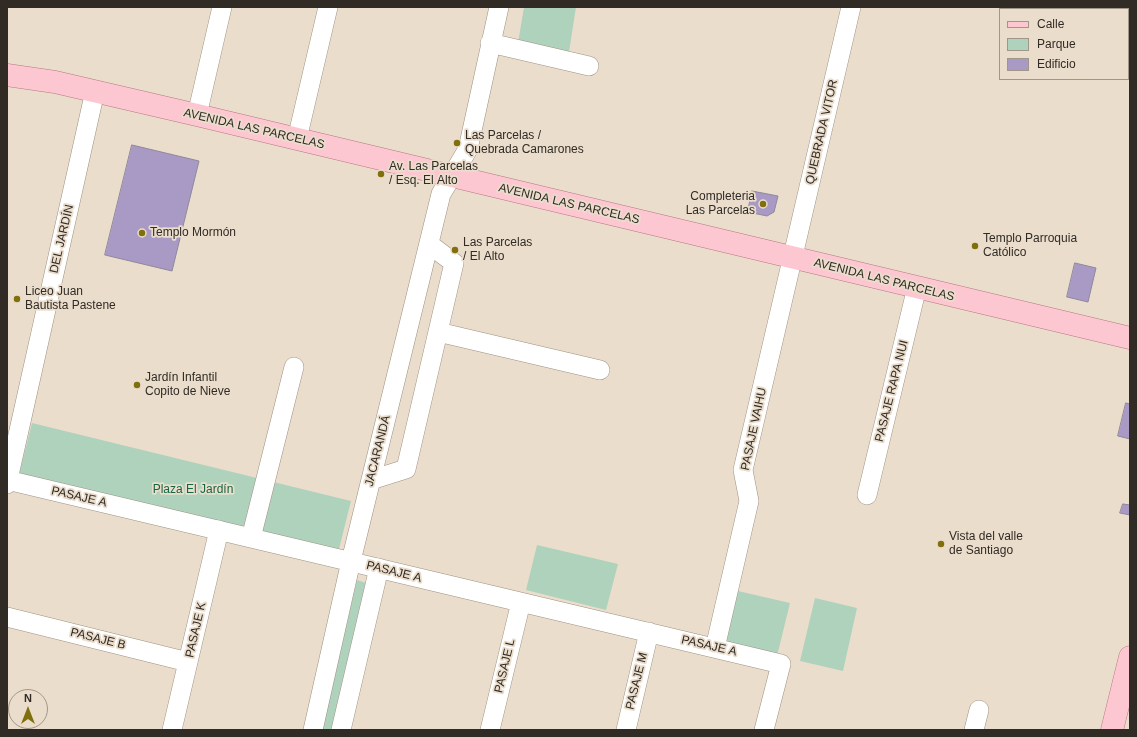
<!DOCTYPE html>
<html>
<head>
<meta charset="utf-8">
<style>
  body { margin:0 }
  #map { position:relative; width:1137px; height:737px; overflow:hidden; background:#ebddcc; font-family:Arial,sans-serif }
  canvas { display:block }
  .frame { position:absolute; inset:0; border:8px solid #302b25; pointer-events:none }
  .legend { position:absolute; left:999px; top:8px; width:130px; height:72px; box-sizing:border-box; background:#ebddcc; border:1px solid #a09689; margin:0; padding:5px 7px; list-style:none; font-size:12px; color:#302b25 }
  .legend li { display:flex; align-items:center; gap:8px; height:20px }
  .legend b { width:20px; border:1px solid #a09689 }
  .north { position:absolute; left:8px; top:689px; width:40px; height:40px; box-sizing:border-box; background:#ebddcc; border:1px solid #a09689; border-radius:50%; rotate:0deg; font-size:11px; font-weight:700; line-height:16px; text-align:center; color:#302b25 }
  .north::after { content:''; display:block; margin:auto; width:14px; height:18px; background:#806f0d; clip-path:polygon(50% 0,100% 100%,50% 72%,0 100%) }
</style>
</head>
<body>
<div id="map">
<canvas width="1137" height="737"></canvas>
<div class="frame"></div>
<ul class="legend">
<li><b style="height:5px;background:#fdc7d1"></b>Calle</li>
<li><b style="height:11px;background:#aed2bc"></b>Parque</li>
<li><b style="height:11px;background:#a999c5"></b>Edificio</li>
</ul>
<div class="north">N</div>
</div>
<script>
const c = document.querySelector('canvas').getContext('2d');
c.lineJoin = 'round';
function paint(path, color) { c.fillStyle = color; c.fill(path, 'evenodd'); }
function strokePath(path, color, width, dash) { c.strokeStyle = color; c.lineWidth = width; c.lineCap = dash ? 'butt' : 'round'; c.setLineDash(dash || []); c.stroke(path); }
function drawText(font, color, halo, rows, align = 'center') {
  c.font = font + ' Arial,sans-serif'; c.lineWidth = 3.5; c.setLineDash([]); c.textBaseline = 'middle'; c.strokeStyle = halo; c.fillStyle = color; for (const [text, x, y, turn = 0] of rows) {
    c.save(); c.translate(x, y); c.rotate((+turn || 0) * Math.PI / 180); c.textAlign = isNaN(turn) ? turn : align; if (halo) c.strokeText(text, 0, 0); c.fillText(text, 0, 0); c.restore();
  }
}
paint(new Path2D(`
  M524 7H576L569 52 518 43Z
  M32 423 351 501 338 553 19 475Z
  M537 545 618 564 606 610 526 590Z
  M357 580 381 588 347 730H322Z
  M738 591 790 603 777 656 725 644Z
  M815 598 857 608 843 671 800 661Z`), '#aed2bc');
const building = new Path2D(`
  M132 145 199 161 172 271 105 255Z
  M752 191 778 196 774 212 767 216 748 212Z
  M1075 263 1096 268 1088 302 1067 297Z
  M1126 403 1130 404V439L1118 436Z
  M1123 504 1130 505V515L1120 513Z`);
paint(building, '#a999c5');
strokePath(building, '#8e889a', 1);
const minor = new Path2D(`
  M490 43 589 66
  M197 115 222 7
  M297 139 328 7
  M438 332 600 370
  M7 480 781 664 764 730
  M371 480 406 469 454 263 429 244
  M7 484 95 91
  M867 495 917 287
  M251 538 294 367
  M7 617 188 662
  M715 648 749 501 743 470 851 7
  M172 730 219 530
  M313 730 351 561 441 194 468 149 499 7
  M341 730 379 568
  M490 730 521 602
  M626 730 649 632
  M974 730 979 710`);
const major = new Path2D(`
  M7 75 55 82 197 115 1130 338
  M1112 730 1130 657`);
strokePath(minor, '#9f9283', 20);
strokePath(major, '#b57881', 23);
strokePath(minor, '#fff', 19);
strokePath(major, '#fdc7d1', 22);
for (const [x, y, r, color] of [
  [457,143,4,"#806f0d"],
  [381,174,4,"#806f0d"],
  [763,204,4,"#806f0d"],
  [142,233,4,"#806f0d"],
  [975,246,4,"#806f0d"],
  [455,250,4,"#806f0d"],
  [17,299,4,"#806f0d"],
  [137,385,4,"#806f0d"],
  [941,544,4,"#806f0d"]
]) { const dot = new Path2D(); dot.arc(x, y, r, 0, 2 * Math.PI); c.fillStyle = color; c.fill(dot); strokePath(dot, '#ebddcc', 1.5); }
drawText('12px', '#302b25', '#ebddcc', [
  ["AVENIDA LAS PARCELAS",254,129,13],
  ["QUEBRADA VITOR",822,132,-77],
  ["AVENIDA LAS PARCELAS",569,204,13],
  ["DEL JARDÍN",62,239,-77],
  ["AVENIDA LAS PARCELAS",884,280,14],
  ["PASAJE RAPA NUI",892,391,-76],
  ["PASAJE VAIHU",754,429,-78],
  ["JACARANDÁ",378,451,-76],
  ["PASAJE A",79,497,13],
  ["PASAJE A",394,572,14],
  ["PASAJE K",196,630,-77],
  ["PASAJE B",98,639,14],
  ["PASAJE A",709,646,13],
  ["PASAJE L",505,666,-77],
  ["PASAJE M",637,681,-76]
]);
drawText('12px', '#302b25', '#ebddcc', [
  ["Las Parcelas /",465,136],
  ["Quebrada Camarones",465,150],
  ["Av. Las Parcelas",389,167],
  ["/ Esq. El Alto",389,181],
  ["Completeria",755,197,"right"],
  ["Las Parcelas",755,211,"right"],
  ["Templo Mormón",150,233],
  ["Templo Parroquia",983,239],
  ["Católico",983,253],
  ["Las Parcelas",463,243],
  ["/ El Alto",463,257],
  ["Liceo Juan",25,292],
  ["Bautista Pastene",25,306],
  ["Jardín Infantil",145,378],
  ["Copito de Nieve",145,392],
  ["Vista del valle",949,537],
  ["de Santiago",949,551]
], 'left');
drawText('12px', '#146643', '#ebddcc', [
  ["Plaza El Jardín",193,490]
]);
</script>
</body>
</html>
